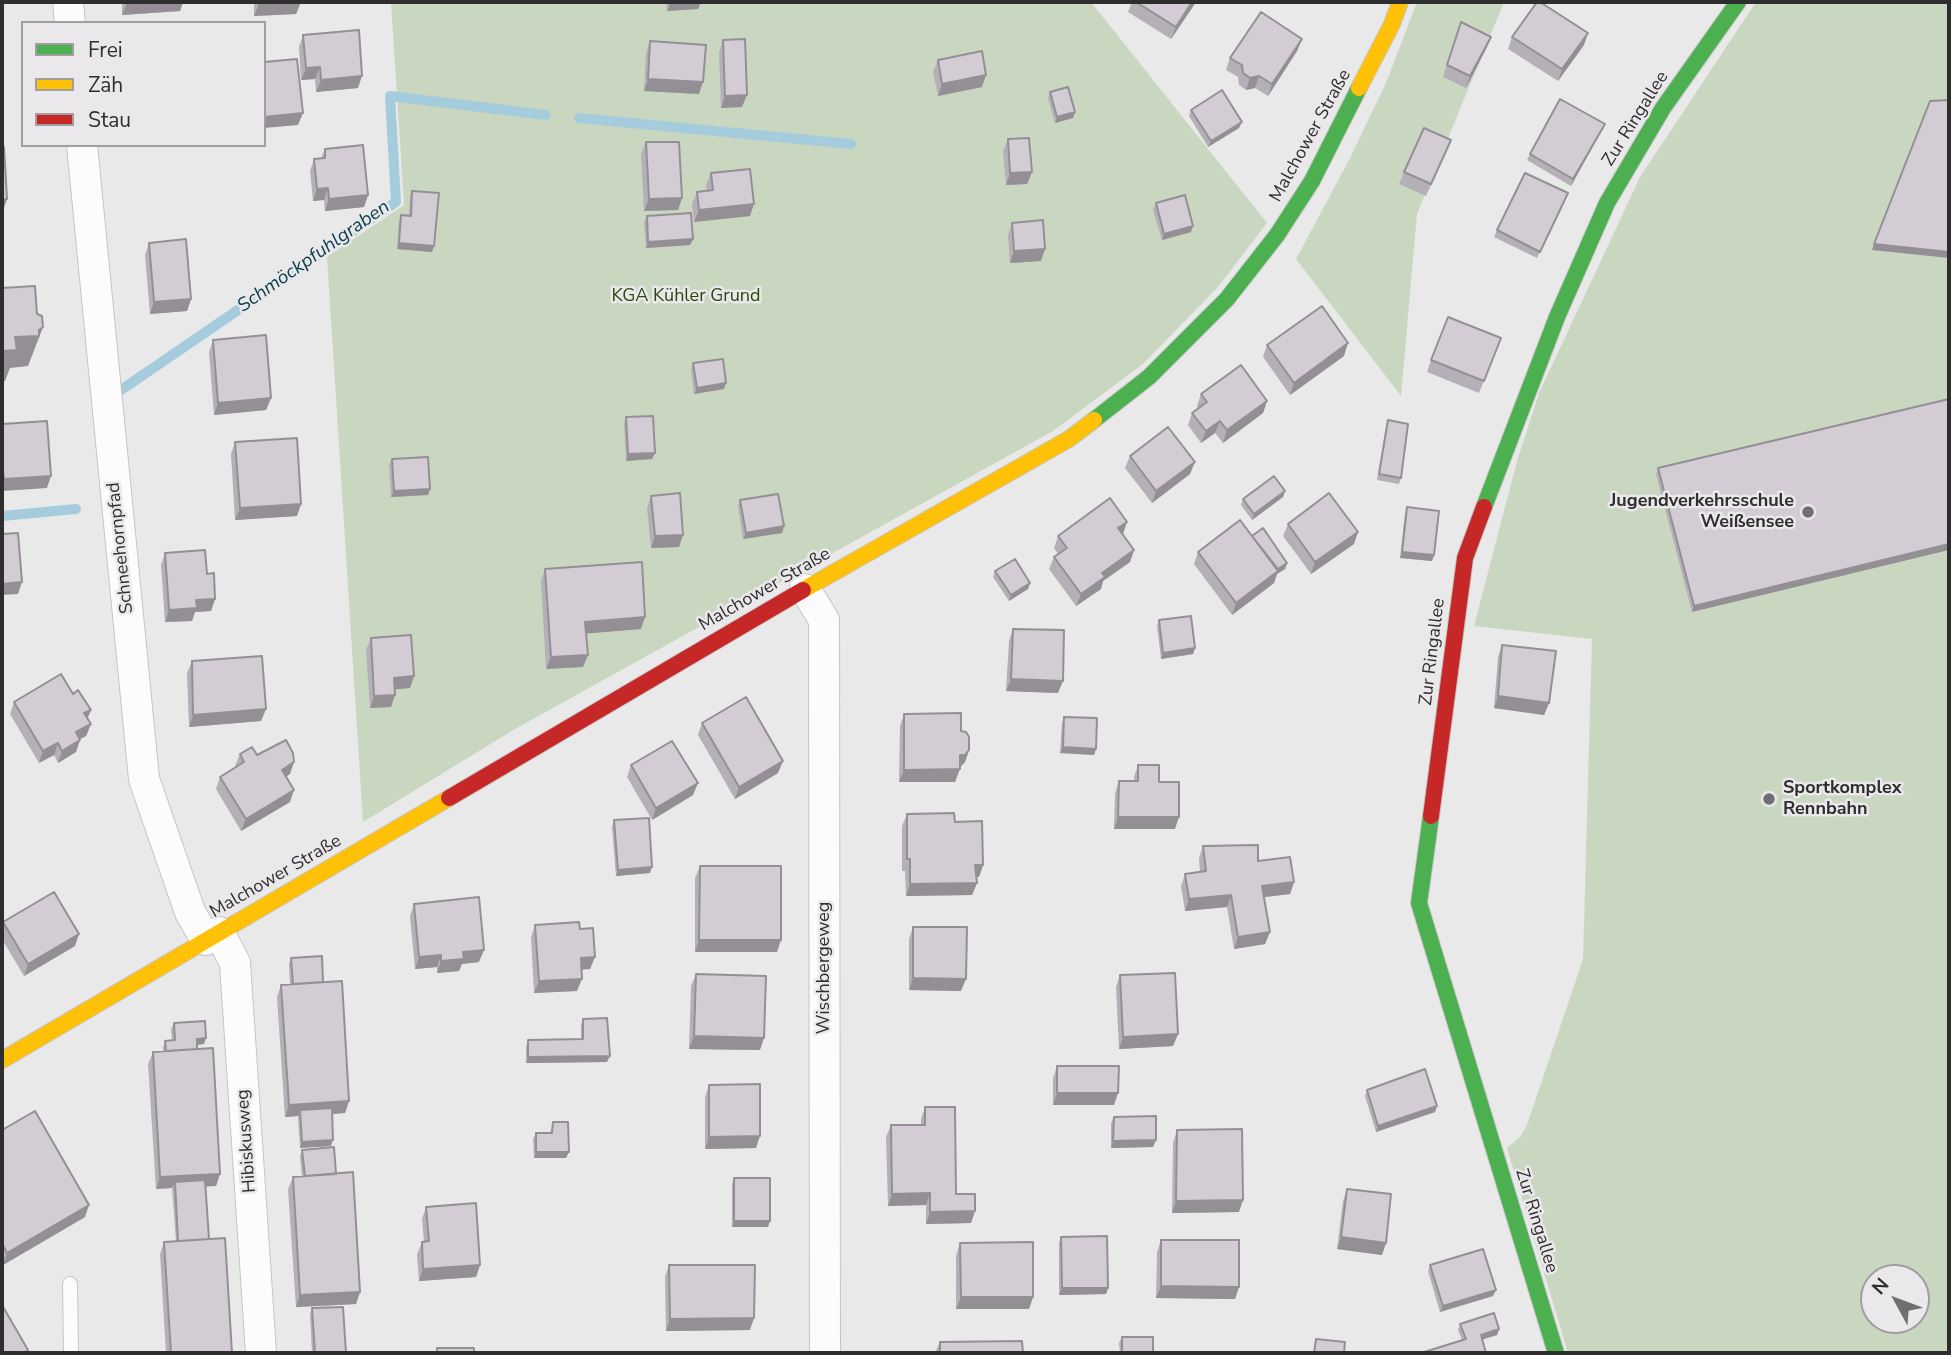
<!DOCTYPE html>
<html>
<head>
<meta charset="utf-8">
<style>
  body { margin:0 }
  #map { position:relative; width:1951px; height:1355px; overflow:hidden; background:#eae9ea; font-family:"Nunito Sans",sans-serif }
  canvas { display:block }
  .frame { position:absolute; inset:0; border:4px solid #2f2e2f; pointer-events:none }
  .legend { position:absolute; left:21px; top:21px; width:245px; height:126px; box-sizing:border-box; background:#ebe8eb; border:2px solid #a09ea0; margin:0; padding:9px 12px; list-style:none; font-size:21px; color:#2f2e2f }
  .legend li { display:flex; align-items:center; gap:14px; height:35px }
  .legend b { width:35px; border:2px solid #a09ea0 }
  .north { position:absolute; left:1860px; top:1264px; width:70px; height:70px; box-sizing:border-box; background:#ebe8eb; border:2px solid #a09ea0; border-radius:50%; rotate:311deg; font-size:19px; font-weight:700; line-height:28px; text-align:center; color:#2f2e2f }
  .north::after { content:''; display:block; margin:auto; width:24px; height:32px; background:#706f70; clip-path:polygon(50% 0,100% 100%,50% 72%,0 100%) }
</style>
</head>
<body>
<div id="map">
<canvas width="1951" height="1355"></canvas>
<div class="frame"></div>
<ul class="legend">
<li><b style="height:9px;background:#4caf50"></b>Frei</li>
<li><b style="height:9px;background:#ffc107"></b>Zäh</li>
<li><b style="height:9px;background:#c62828"></b>Stau</li>
</ul>
<div class="north">N</div>
</div>
<script>
const c = document.querySelector('canvas').getContext('2d');
c.lineJoin = 'round';
function paint(path, color) { c.fillStyle = color; c.fill(path, 'evenodd'); }
function strokePath(path, color, width, dash) { c.strokeStyle = color; c.lineWidth = width; c.lineCap = dash ? 'butt' : 'round'; c.setLineDash(dash || []); c.stroke(path); }
function drawText(font, color, halo, rows, align = 'center') {
  c.font = font + ' "Nunito Sans",sans-serif'; c.lineWidth = 5; c.setLineDash([]); c.textBaseline = 'middle'; c.strokeStyle = halo; c.fillStyle = color; for (const [text, x, y, turn = 0] of rows) {
    c.save(); c.translate(x, y); c.rotate((+turn || 0) * Math.PI / 180); c.textAlign = isNaN(turn) ? turn : align; if (halo) c.strokeText(text, 0, 0); c.fillText(text, 0, 0); c.restore();
  }
}
paint(new Path2D(`
  M391 2H1091L1267 223 1218 287 1143 364 1053 431 515 729 363 822 327 257 404 205Z
  M1417 2H1504L1417 214 1401 396 1296 259 1349 160 1386 83Z
  M1756 2H1949V1353H1568L1507 1148 1520 1137 1527 1125 1583 959 1592 639 1474 626 1517 461 1539 393 1640 177ZM1874 1278H1916V1320H1874Z`), '#c9d7c0');
strokePath(new Path2D(`
  M579 118 851 144
  M121 390 396 202 390 96 546 115
  M2 516 76 509`), '#a4ccdc', 10);
const lane = new Path2D(`
  M70 1284 71 1353`);
const street = new Path2D(`
  M68 2 70 23
  M82 145 144 779 190 912 206 940
  M805 589 824 620 825 1353
  M219 932 235 963 261 1353`);
const fast = new Path2D(`
  M1094 420 1149 377 1227 299 1277 235 1312 181 1359 88
  M1484 507 1557 317 1607 203 1663 108 1738 2
  M1431 816 1419 903 1556 1353`);
const slow = new Path2D(`
  M1359 88 1392 24 1400 2
  M803 590 1069 439 1094 420
  M2 1060 449 798`);
const jam = new Path2D(`
  M449 798 803 590
  M1431 816 1465 558 1484 507`);
strokePath(lane, '#c6c5c6', 16);
strokePath(street, '#c6c5c6', 32);
strokePath(fast, '#c6c5c6', 18);
strokePath(slow, '#c6c5c6', 18);
strokePath(jam, '#c6c5c6', 18);
strokePath(lane, '#fcfcfc', 14);
strokePath(street, '#fcfcfc', 30);
strokePath(fast, '#4caf50', 16);
strokePath(slow, '#ffc107', 16);
strokePath(jam, '#c62828', 16);
paint(new Path2D(`
  M122 2H183L180 11 122 15Z
  M254 2H301L296 14 254 16Z
  M666 2H701L698 9 667 11Z
  M1132 2H1196L1171 39 1128 12Z
  M1461 22 1491 37 1486 49 1466 88 1443 77Z
  M303 35 358 88 316 92 315 79 301 80 299 47Z
  M1512 37 1584 45 1558 81 1508 49Z
  M1302 39 1297 51 1268 96 1255 88 1246 90 1239 85 1238 77 1226 70 1230 58Z
  M723 40 742 107 721 108 719 52Z
  M650 41 699 94 644 91 646 53Z
  M938 60 982 87 938 96 933 72Z
  M1050 92 1075 112 1073 118 1055 123 1048 98Z
  M1191 110 1239 128 1208 147 1189 116Z
  M1605 124 1602 130 1571 186 1527 160 1530 154Z
  M1008 139 1032 172 1027 184 1006 185 1003 151Z
  M646 142 682 198 678 210 644 211 641 154Z
  M325 149 368 195 364 207 325 211 324 200 313 201 310 171 314 159 321 158Z
  M1446 152 1426 196 1399 184 1404 172Z
  M711 173 750 216 694 222 692 204 697 192 707 191 706 185Z
  M412 191 432 252 397 249 399 221 401 215 409 216 410 197Z
  M1568 193 1537 258 1494 237 1497 230Z
  M1156 203 1191 232 1162 240 1153 210Z
  M647 216 693 239 690 245 646 248 644 222Z
  M1012 223 1041 261 1010 263 1008 235Z
  M149 243 191 299 187 311 150 314 145 255Z
  M1501 338 1479 393 1427 372 1431 360Z
  M213 340 271 398 266 410 214 415 209 352Z
  M1267 345 1344 356 1290 395 1263 357Z
  M693 363 724 389 694 394 691 369Z
  M1201 394 1267 401 1263 413 1223 443 1215 433 1201 443 1188 425 1192 413 1198 409 1197 406Z
  M1949 399 1692 612 1656 474 1658 468Z
  M626 417 652 459 626 461 624 423Z
  M1388 420 1401 478 1399 484 1377 480 1386 427Z
  M235 442 297 516 235 520 231 454Z
  M1130 456 1190 474 1152 503 1125 468Z
  M392 459 430 489 428 495 391 497 389 465Z
  M1285 491 1283 497 1252 520 1241 505 1243 499Z
  M651 496 683 535 679 547 651 548 647 508Z
  M740 500 784 526 782 533 743 539 738 506Z
  M1407 507 1434 555 1432 561 1400 558 1405 513Z
  M1288 524 1354 544 1311 574 1283 536Z
  M1123 534 1134 550 1130 562 1103 581 1101 589 1076 606 1049 569 1054 557 1058 554 1054 548 1058 536Z
  M1252 536 1287 563 1285 569 1277 574 1274 583 1232 615 1194 564 1198 552Z
  M165 553 207 574 215 599 211 611 195 612 192 621 165 622 161 565Z
  M545 569 641 629 586 633 583 667 546 669 541 581Z
  M995 571 1030 583 1028 589 1009 601 993 577Z
  M1159 620 1195 648 1193 654 1161 659 1157 626Z
  M1013 629 1058 693 1006 691 1009 641Z
  M371 638 410 688 395 689 391 707 370 708 366 650Z
  M1502 645 1549 703 1544 715 1494 708 1498 657Z
  M192 661 266 709 261 721 189 727 187 673Z
  M73 694 91 710 87 718 91 724 86 736 80 739 76 752 58 763 54 755 39 763 10 714 14 702Z
  M904 714 961 731 969 750 965 762 960 767 955 782H899L900 726Z
  M1064 717 1096 749 1094 755 1060 753 1062 723Z
  M702 723 778 773 735 799 698 735Z
  M240 754 257 755 290 774 286 777 290 802 241 831 216 789 220 777 236 767 235 766Z
  M631 765 693 795 652 820 627 777Z
  M1138 765 1159 782 1175 829H1114L1115 793 1119 781H1134V777Z
  M907 814 955 822 983 865 979 877H976L977 883 972 895 906 896 905 871H902V826Z
  M614 820 650 873 616 876 612 827Z
  M1203 846 1258 861 1294 882 1290 894 1264 897 1270 932 1265 944 1234 949 1227 907 1185 911 1181 886 1185 874 1200 872 1199 858Z
  M700 866 777 952H695V878Z
  M414 904 479 962 462 964 459 971 437 973V967L415 969 410 916Z
  M3 922 75 946 24 976 2 939V925Z
  M535 925 580 929 595 957 590 969H581L577 991 534 993 531 937Z
  M913 927 961 991 909 990V939Z
  M291 958 323 982 349 1101 345 1113 332 1114 331 1146 300 1148 298 1116 285 1117 277 997 281 985H290L289 964Z
  M696 974 760 1050 689 1049 691 986Z
  M1120 975 1178 1034 1173 1046 1119 1049 1116 987Z
  M583 1019 607 1062 526 1063V1047L528 1040H581V1025Z
  M174 1023 204 1044 197 1045 220 1174 216 1186H206L209 1239 232 1353H166L160 1254 164 1242 176 1241 172 1188 156 1189 148 1064 153 1052 163 1051V1047L165 1041 172 1040 171 1029Z
  M1057 1066 1114 1105H1053V1078Z
  M709 1085 756 1148 705 1149V1097Z
  M1367 1090 1437 1106 1435 1112 1376 1132 1365 1096Z
  M925 1107 956 1194 975 1211 971 1223 926 1224V1205L888 1206 886 1137 891 1125H921V1119Z
  M1114 1117 1156 1140 1153 1147 1111 1148V1123Z
  M553 1122 566 1158H534L533 1139 536 1133H550Z
  M2 1130 85 1217 3 1265 2 1263Z
  M1177 1130 1239 1212 1172 1213 1173 1143Z
  M302 1150 336 1174 360 1292 356 1304 296 1307 288 1189 293 1177H302L300 1156Z
  M734 1178 768 1227H732V1184Z
  M1347 1189 1382 1255 1337 1249 1343 1201Z
  M426 1207 480 1265 476 1277 419 1281 417 1254 422 1242H424L422 1219Z
  M1061 1237 1108 1288 1106 1294 1059 1295V1243Z
  M1161 1240 1239 1287 1235 1299 1156 1298 1157 1252Z
  M960 1243 1033 1297 1029 1309H956V1256Z
  M669 1265 750 1330 666 1331 665 1277Z
  M1430 1265 1493 1296 1440 1312 1428 1271Z
  M312 1308 346 1353H312L310 1314Z
  M1460 1324 1499 1329 1497 1335 1482 1339 1462 1340 1458 1330Z
  M1122 1337 1153 1353H1120L1119 1343Z
  M940 1342 1023 1353H935Z`), '#b5afb7');
paint(new Path2D(`
  M139 2H183L180 11 122 15 127 3Z
  M301 2 296 14 254 16 259 4Z
  M671 2H701L698 9 667 11Z
  M1192 2H1196L1171 39 1176 27Z
  M1588 33 1584 45 1558 81 1562 69Z
  M1491 37 1486 49 1466 88 1470 76Z
  M1302 39 1297 51 1268 96 1272 84Z
  M320 67 315 79 301 80 306 68Z
  M986 75 982 87 938 96 942 84Z
  M362 76 358 88 316 92 321 80Z
  M1259 76 1255 88 1246 90 1250 78Z
  M648 79 703 82 699 94 644 91Z
  M747 95 742 107 721 108 725 96Z
  M1075 112 1073 118 1055 123 1057 117Z
  M303 113 298 125 264 128V117Z
  M1242 122 1239 128 1208 147 1211 141Z
  M1605 124 1602 130 1571 186 1573 179Z
  M1032 172 1027 184 1006 185 1010 173Z
  M328 188 324 200 313 201 317 189Z
  M368 195 364 207 325 211 329 199Z
  M682 198 678 210 644 211 649 199Z
  M7 199 3 211H2V200Z
  M754 204 750 216 694 222 699 210Z
  M1193 226 1191 232 1162 240 1164 234Z
  M693 239 690 245 646 248 648 242Z
  M399 243 434 246 432 252 397 249Z
  M1874 244 1949 252V258L1872 250Z
  M1045 249 1041 261 1010 263 1014 251Z
  M191 299 187 311 150 314 154 302Z
  M43 327 28 366 10 368 5 381H2V351L15 337 39 330Z
  M1348 343 1344 356 1290 395 1294 383Z
  M726 383 724 389 694 394 697 388Z
  M271 398 266 410 214 415 218 403Z
  M1267 401 1263 413 1223 443 1227 430Z
  M1220 421 1215 433 1201 443 1206 431Z
  M655 453 652 459 626 461 628 454Z
  M1195 462 1190 474 1152 503 1156 491Z
  M51 476 47 488 2 491V484L4 479Z
  M430 489 428 495 391 497 394 491Z
  M1285 491 1283 497 1252 520 1254 514Z
  M301 504 297 516 235 520 240 508Z
  M1127 522 1123 534 1118 528Z
  M784 526 782 533 743 539 746 533Z
  M1358 532 1354 544 1311 574 1315 562Z
  M683 535 679 547 651 548 655 536Z
  M1949 544V550L1692 612 1694 606Z
  M1134 550 1130 562 1103 581 1101 589 1076 606 1081 594 1102 573Z
  M1402 552 1434 555 1432 561 1400 558Z
  M1287 563 1285 569 1277 574 1274 583 1232 615 1236 603 1273 572Z
  M22 582 18 594 2 595V584Z
  M1030 583 1028 589 1009 601 1011 595Z
  M215 599 211 611 195 612 192 621 165 622 169 610 196 600Z
  M645 617 641 629 581 634 585 622Z
  M1195 648 1193 654 1161 659 1163 653Z
  M588 655 583 667 546 669 551 657Z
  M414 676 410 688 389 690 394 678Z
  M1011 679 1063 681 1058 693 1006 691Z
  M395 695 391 707 370 708 374 696Z
  M1498 696 1549 703 1544 715 1494 708Z
  M266 709 261 721 189 727 193 715Z
  M91 710 86 722 84 713Z
  M91 724 86 736 71 744 76 732Z
  M80 740 76 752 58 763 62 751Z
  M58 743 54 755 39 763 43 751Z
  M1063 747 1096 749 1094 755 1060 753Z
  M969 750 965 762 960 767V755Z
  M783 761 778 773 735 799 739 787Z
  M294 762 290 774 277 782 282 770Z
  M960 769 955 782H899L904 770Z
  M698 783 693 795 652 820 656 808Z
  M294 790 290 802 241 831 246 819Z
  M1118 817H1179L1175 829H1114Z
  M975 865H983L979 877H971Z
  M652 867 650 873 616 876 618 870Z
  M1294 882 1290 894 1257 898 1262 886Z
  M977 883 972 895 906 896 910 884Z
  M1231 895 1227 907 1185 911 1189 899Z
  M1270 932 1265 944 1234 949 1238 937Z
  M79 934 75 946 24 976 28 964Z
  M699 940H781L777 952H695Z
  M484 950 479 962 462 964 459 971 437 973 441 961 463 952Z
  M441 955 437 967 415 969 419 957Z
  M595 957 590 969 576 970 581 958Z
  M913 978 966 979 961 991 909 990Z
  M582 979 577 991 534 993 539 981Z
  M1178 1034 1173 1046 1119 1049 1123 1037Z
  M694 1036 764 1038 760 1050 689 1049Z
  M206 1038 204 1044 194 1045 197 1039Z
  M610 1056 607 1062 526 1063 528 1057Z
  M1057 1093H1118L1114 1105H1053Z
  M349 1101 345 1113 301 1116 300 1110 298 1116 285 1117 289 1105Z
  M1437 1106 1435 1112 1376 1132 1378 1126Z
  M760 1136 756 1148 705 1149 709 1137Z
  M333 1140 331 1146 300 1148 302 1142Z
  M1156 1140 1153 1147 1111 1148 1113 1141Z
  M536 1152H569L566 1158H534Z
  M220 1174 216 1186 175 1188V1182L172 1188 156 1189 160 1177Z
  M930 1193 926 1205 888 1206 892 1194Z
  M1243 1200 1239 1212 1172 1213 1176 1201Z
  M89 1205 85 1217 3 1265 7 1253Z
  M975 1211 971 1223 926 1224 930 1212Z
  M734 1221H770L768 1227H732Z
  M1341 1237 1386 1243 1382 1255 1337 1249Z
  M480 1265 476 1277 419 1281 423 1269Z
  M1161 1286 1239 1287 1235 1299 1156 1298Z
  M1062 1288H1108L1106 1294 1059 1295Z
  M1496 1290 1493 1296 1440 1312 1443 1306Z
  M360 1292 356 1304 296 1307 300 1295Z
  M961 1297H1033L1029 1309H956Z
  M754 1318 750 1330 666 1331 670 1319Z
  M1499 1329 1497 1335 1478 1341 1481 1335Z`), '#948f95');
const building = new Path2D(`
  M258 2H301L259 4Z
  M1136 2H1192L1176 27Z
  M1537 2H1540L1588 33 1562 69 1512 37Z
  M1261 12 1302 39 1272 84 1259 76 1250 78 1243 73 1242 65 1230 58Z
  M1461 22 1491 37 1470 76 1447 65Z
  M359 30 362 76 321 80 320 67 306 68 303 35Z
  M745 39 747 95 725 96 723 40Z
  M650 41 706 45 703 82 648 79Z
  M982 51 986 75 942 84 938 60Z
  M297 59 303 113 264 117V62Z
  M1068 87 1075 112 1057 117 1050 92Z
  M1222 90 1242 122 1211 141 1191 110Z
  M1560 99 1605 124 1573 179 1530 154Z
  M1949 100V252L1874 244 1930 101Z
  M1424 128 1451 140 1431 184 1404 172Z
  M1029 138 1032 172 1010 173 1008 139Z
  M646 142H679L682 198 649 199Z
  M363 145 368 195 329 199 328 188 317 189 314 159 325 158V149Z
  M2 147H4L7 199 2 200Z
  M750 169 754 204 699 210 697 192 713 190 711 173Z
  M1525 173 1568 193 1540 252 1497 230Z
  M412 191 439 193 434 246 399 243 401 215 411 216Z
  M1185 195 1193 226 1164 234 1156 203Z
  M691 213 693 239 648 242 647 216Z
  M1043 220 1045 249 1014 251 1012 223Z
  M186 239 191 299 154 302 149 243Z
  M35 286 37 314 42 316 43 327 39 330V336L15 337 17 350 2 351V288Z
  M1322 306 1348 343 1294 383 1267 345Z
  M1448 317 1501 338 1484 381 1431 360Z
  M266 335 271 398 218 403 213 340Z
  M723 359 726 383 697 388 693 363Z
  M1241 365 1267 401 1227 430 1220 421 1206 431 1192 413 1207 402 1201 394Z
  M1949 399V544L1694 606 1658 468Z
  M653 416 655 453 628 454 626 417Z
  M1388 420 1408 424 1401 478 1379 474Z
  M47 421 51 476 4 479 2 462V424Z
  M1168 427 1195 462 1156 491 1130 456Z
  M297 438 301 504 240 508 235 442Z
  M428 457 430 489 394 491 392 459Z
  M1274 476 1285 491 1254 514 1243 499Z
  M680 493 683 535 655 536 651 496Z
  M1329 493 1358 532 1315 562 1288 524Z
  M778 494 784 526 746 533 740 500Z
  M1110 498 1127 522 1118 528 1134 550 1102 573 1105 577 1081 594 1054 557 1067 548 1058 536Z
  M1407 507 1439 511 1434 555 1402 552Z
  M1240 520 1278 571 1236 603 1198 552Z
  M1263 528 1287 563 1278 569 1252 536Z
  M18 533 22 582 2 584V534Z
  M205 550 207 574 214 573 215 599 196 600 197 608 169 610 165 553Z
  M1015 559 1030 583 1011 595 995 571Z
  M642 562 645 617 585 622 588 655 551 657 545 569Z
  M1191 616 1195 648 1163 653 1159 620Z
  M1013 629 1064 630 1063 681 1011 679Z
  M411 635 414 676 394 678 395 695 374 696 371 638Z
  M1502 645 1556 651 1549 703 1498 696Z
  M262 656 266 709 193 715 192 661Z
  M61 674 73 694 78 690 91 710 84 713 91 724 76 732 80 740 62 751 58 743 43 751 14 702Z
  M746 697 783 761 739 787 702 723Z
  M961 713V731L966 732 969 737V750L965 755H960V769L904 770V714Z
  M1064 717 1097 718 1096 749 1063 747Z
  M286 740 293 753 294 762 282 770 294 790 246 819 220 777 244 762 240 754 252 747 257 755Z
  M672 741 698 783 656 808 631 765Z
  M1138 765H1159V782H1179V817H1118L1119 781H1138Z
  M954 813 955 822 982 821 983 865H975L977 883 910 884V859H907V814Z
  M649 818 652 867 618 870 614 820Z
  M1258 845V861L1290 857 1294 882 1262 886 1270 932 1238 937 1231 895 1189 899 1185 874 1206 871 1203 846Z
  M700 866H781V940H699Z
  M54 892 79 934 28 964 3 922Z
  M479 897 484 950 463 952 464 959 441 961V955L419 957 414 904Z
  M579 922 580 929 593 928 595 957 581 958 582 979 539 981 535 925Z
  M913 927H967L966 979 913 978Z
  M322 956 323 982 293 984 291 958Z
  M1175 973 1178 1034 1123 1037 1120 975Z
  M696 974 766 976 764 1038 694 1036Z
  M342 981 349 1101 289 1105 281 985Z
  M607 1018 610 1056 528 1057V1040L583 1039V1019Z
  M205 1021 206 1038 197 1039V1049L166 1051 165 1041 175 1040 174 1023Z
  M213 1048 220 1174 160 1177 153 1052Z
  M1057 1066H1119L1118 1093H1057Z
  M1425 1069 1437 1106 1378 1126 1367 1090Z
  M760 1084V1136L709 1137V1085Z
  M925 1107H955L956 1194H975V1211L930 1212V1193L892 1194 891 1125H925Z
  M332 1108 333 1140 302 1142 300 1110Z
  M35 1111 89 1205 7 1253 2 1243V1130Z
  M1156 1116V1140L1113 1141 1114 1117Z
  M553 1122H568L569 1152H536V1133H552Z
  M1242 1129 1243 1200 1176 1201 1177 1130Z
  M334 1147 336 1174 305 1176 302 1150Z
  M353 1172 360 1292 300 1295 293 1177Z
  M734 1178H770V1221H734Z
  M205 1180 209 1239 178 1241 175 1182Z
  M1347 1189 1391 1194 1386 1243 1341 1237Z
  M476 1203 480 1265 423 1269 422 1242 429 1241 426 1207Z
  M1107 1236 1108 1288H1062L1061 1237Z
  M225 1238 232 1353H171L164 1242Z
  M1161 1240H1239V1287L1161 1286Z
  M1033 1242V1297H961L960 1243Z
  M1483 1249 1496 1290 1443 1306 1430 1265Z
  M669 1265H755L754 1318 670 1319Z
  M2 1305 28 1350 23 1353H2Z
  M343 1307 346 1353H315L312 1308Z
  M1494 1313 1499 1329 1481 1335 1486 1353H1421L1466 1339 1460 1324Z
  M1122 1337H1153V1353H1122Z
  M1316 1339 1345 1342 1344 1353H1314Z
  M1022 1341 1023 1353H940V1342Z
  M437 1348H474V1353H437Z`);
paint(building, '#d3ccd5');
strokePath(building, '#948f95', 2);
for (const [x, y, r, color] of [
  [1808,512,7,"#706f70"],
  [1769,799,7,"#706f70"]
]) { const dot = new Path2D(); dot.arc(x, y, r, 0, 2 * Math.PI); c.fillStyle = color; c.fill(dot); strokePath(dot, '#ebe8eb', 2.5); }
drawText('18px', '#2f2e2f', '#ebe8eb', [
  ["Zur Ringallee",1636,119,-58],
  ["Malchower Straße",1311,136,-61],
  ["Schneehornpfad",121,548,-96],
  ["Malchower Straße",765,590,-30],
  ["Zur Ringallee",1433,652,-83],
  ["Malchower Straße",276,877,-30],
  ["Wischbergeweg",825,968,-90],
  ["Hibiskusweg",247,1141,-94],
  ["Zur Ringallee",1536,1221,73]
]);
drawText('18px', '#284908', '#ebe8eb', [
  ["KGA Kühler Grund",686,297]
]);
drawText('bold 18px', '#2f2e2f', '#ebe8eb', [
  ["Jugendverkehrsschule",1794,502],
  ["Weißensee",1794,523],
  ["Sportkomplex",1783,789,"left"],
  ["Rennbahn",1783,810,"left"]
], 'right');
drawText('italic 19px', '#093e4e', '#ebe8eb', [
  ["Schmöckpfuhlgraben",314,257,-35]
]);
</script>
</body>
</html>
